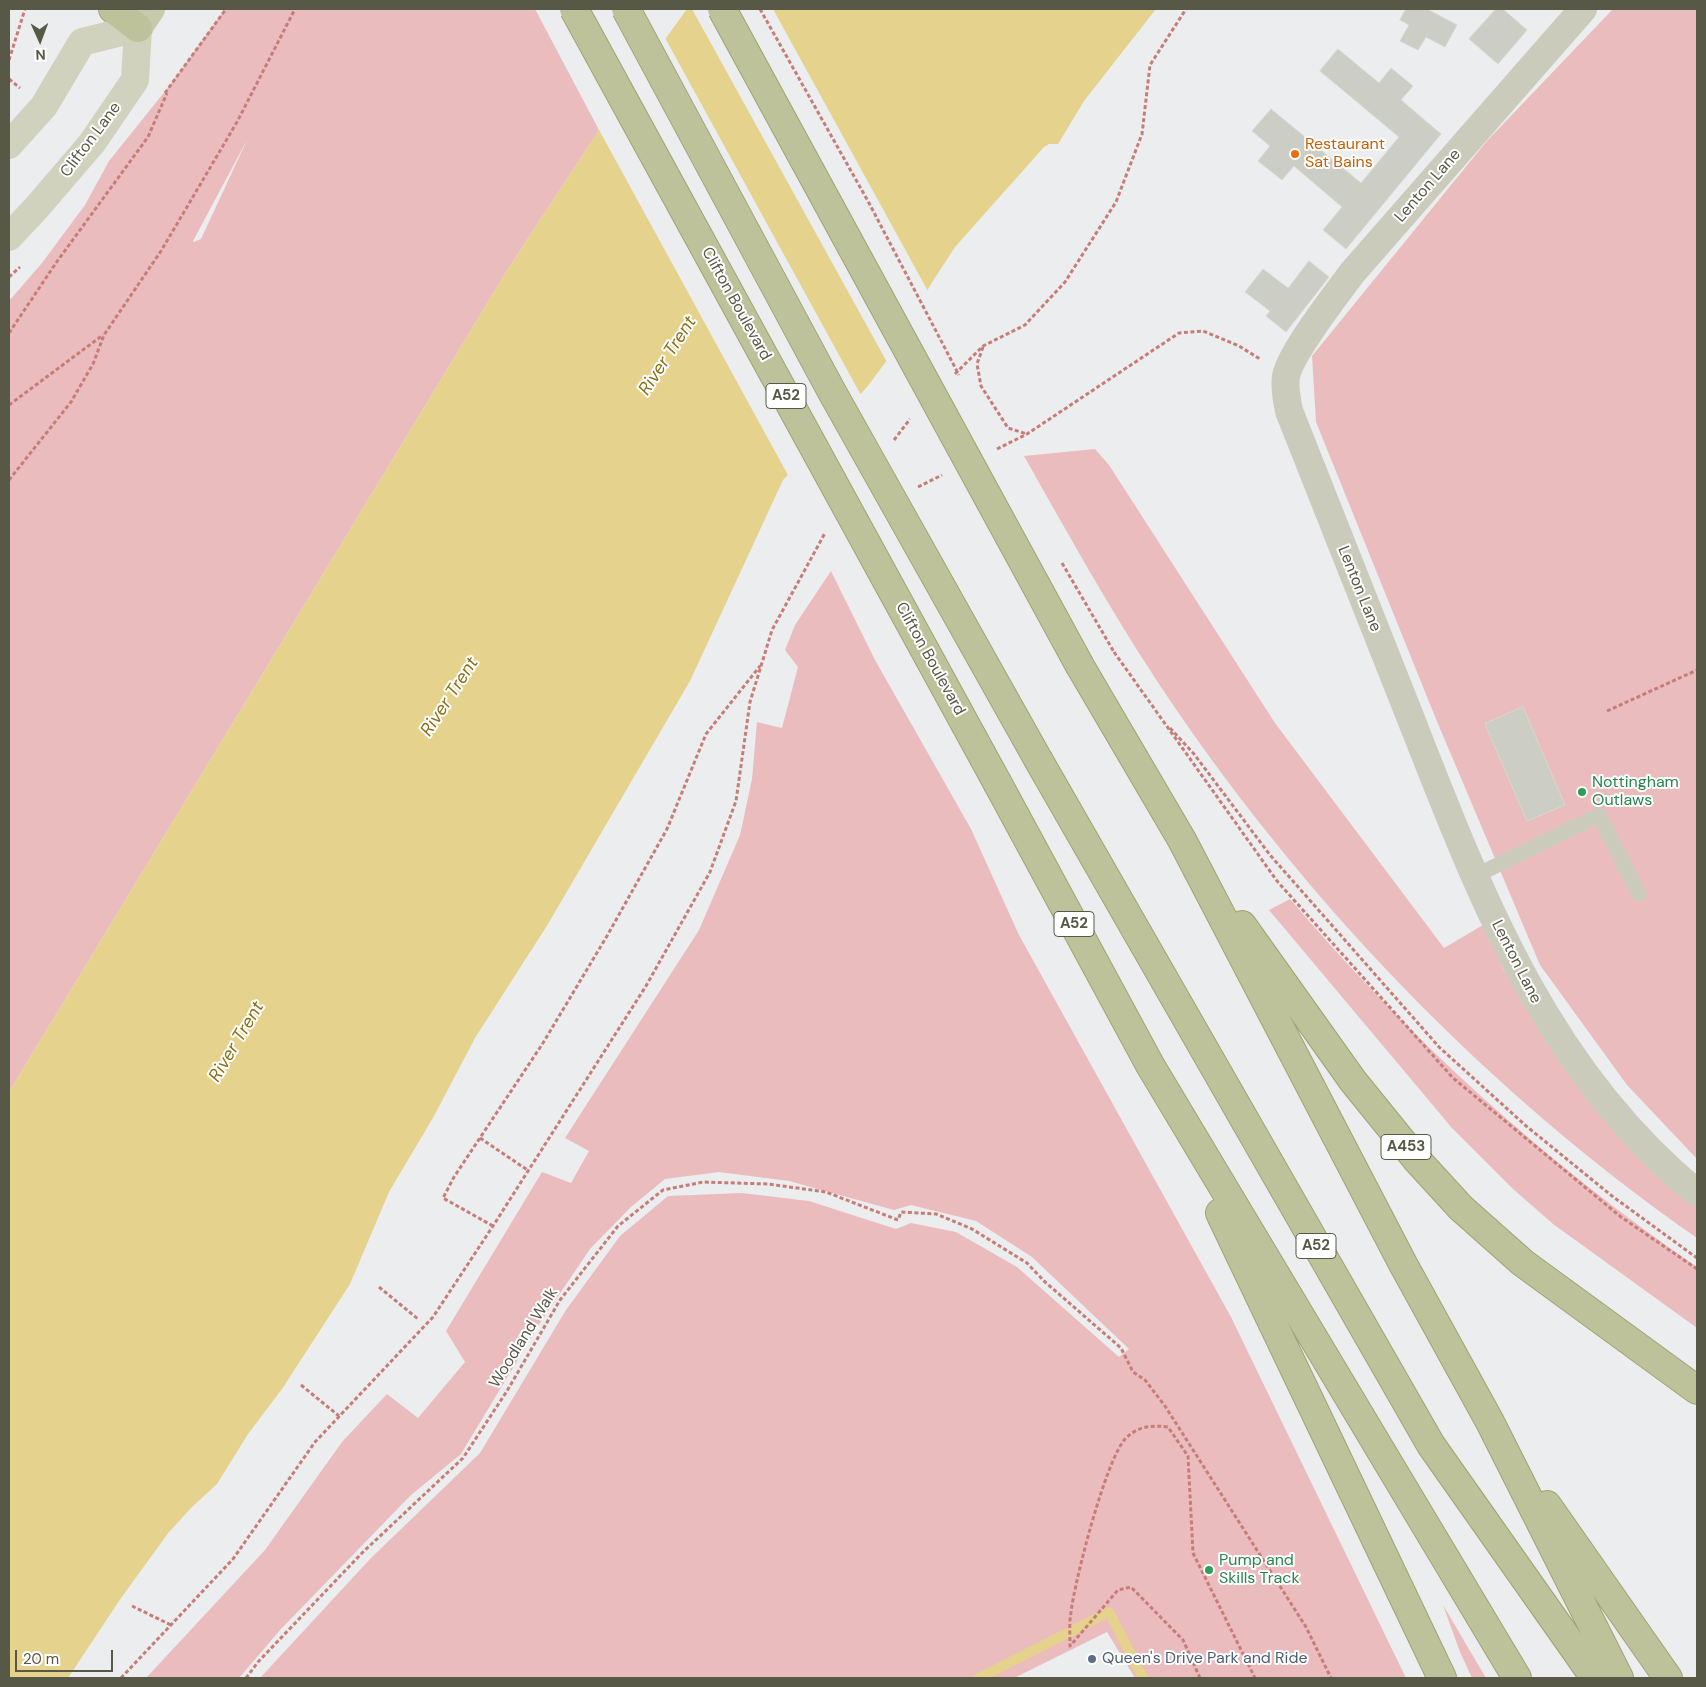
<!DOCTYPE html>
<html>
<head>
<meta charset="utf-8">
<style>
  body { margin:0 }
  #map { position:relative; width:1706px; height:1687px; overflow:hidden; background:#ecedef; font-family:"DM Sans",sans-serif }
  canvas { display:block }
  .frame { position:absolute; inset:0; border:10px solid #575846; pointer-events:none }
  .north { position:absolute; left:15px; top:15px; width:50px; height:50px; -webkit-text-stroke:4px #fff; paint-order:stroke; rotate:178deg; font-size:14px; font-weight:700; line-height:20px; text-align:center; color:#575846 }
  .north::after { content:''; display:block; margin:auto; width:18px; height:22px; background:#575846; clip-path:polygon(50% 0,100% 100%,50% 72%,0 100%) }
  .scale { position:absolute; left:15px; top:1650px; width:98px; height:22px; box-sizing:border-box; border:2px solid #575846; border-top:0; padding-left:6px; font-size:15px; line-height:18px; white-space:nowrap; color:#575846; -webkit-text-stroke:4px #fff; paint-order:stroke }
</style>
</head>
<body>
<div id="map">
<canvas width="1706" height="1687"></canvas>
<div class="frame"></div>
<div class="north">N</div>
<div class="scale">20 m</div>
</div>
<script>
const c = document.querySelector('canvas').getContext('2d');
c.lineJoin = 'round';
function paint(path, color) { c.fillStyle = color; c.fill(path, 'evenodd'); }
function strokePath(path, color, width, dash) { c.strokeStyle = color; c.lineWidth = width; c.lineCap = dash ? 'butt' : 'round'; c.setLineDash(dash || []); c.stroke(path); }
function drawText(font, color, halo, rows, align = 'center') {
  c.font = font + ' "DM Sans",sans-serif'; c.lineWidth = 4; c.setLineDash([]); c.textBaseline = 'middle'; c.strokeStyle = halo; c.fillStyle = color; for (const [text, x, y, turn = 0] of rows) {
    c.save(); c.translate(x, y); c.rotate((+turn || 0) * Math.PI / 180); c.textAlign = isNaN(turn) ? turn : align; if (halo) c.strokeText(text, 0, 0); c.fillText(text, 0, 0); c.restore();
  }
}
paint(new Path2D(`
  M225 9H535L599 130 508 269 9 1092V301L42 263 85 205 109 161 170 85ZM247 140 201 239 194 242 193 241Z
  M1613 9H1697V1159L1627 1085 1540 965 1436 719 1316 422 1312 356 1486 142Z
  M1095 449 1109 465 1275 723 1444 948 1483 925 1504 970 1550 1042 1697 1205V1238C1485 1090 1300 897 1157 681 1109 608 1067 532 1024 456Z
  M831 571 875 660 971 829 1019 935 1231 1317 1406 1678H1135L1107 1632 1014 1678H260L371 1558 480 1453 566 1310 620 1236 668 1196 742 1193 809 1201 896 1229 911 1223 956 1232 1017 1267 1119 1357 1129 1349 1032 1257 976 1221 911 1205 894 1210 789 1181 719 1172 665 1179 631 1207 590 1249 540 1323 461 1454 411 1495 281 1629 239 1678H146L265 1550 342 1442 387 1394 418 1418 465 1362 446 1331 542 1172 571 1183 589 1151 565 1138 699 930 740 835 752 779 757 722 782 728 798 667 785 650 795 625Z
  M1290 899C1409 1039 1546 1163 1697 1267V1328L1553 1224 1512 1188 1452 1128 1269 910Z
  M1443 1605 1486 1678H1472L1460 1652Z`), '#ebbcbe');
paint(new Path2D(`
  M687 9H1156L1084 101 1058 144H1049L1044 147 955 247 931 284 891 355 867 387 783 480 690 681 548 924 475 1038 434 1116 389 1192 350 1284 282 1389 248 1434 217 1484 192 1507 169 1532 121 1598 68 1678H9V1092L508 269 599 130Z`), '#e5d28c');
paint(new Path2D(`
  M692 9H773L929 293 888 364Z
  M664 36 862 397 789 477 598 128Z`), '#ecedef');
strokePath(new Path2D(`
  M979 1678 1109 1612 1143 1678`), '#e5d28c', 10);
const building = new Path2D(`
  M1406 9H1427L1457 25 1445 47 1426 37 1418 50 1400 41 1409 25 1400 20Z
  M1496 9H1503L1527 30 1498 64 1469 39Z
  M1338 49 1379 83 1391 68 1413 86 1401 100 1441 134 1346 249 1323 230 1342 207 1294 166 1282 180 1258 161 1270 146 1252 131 1271 109 1361 183 1399 137 1320 71Z
  M1309 261 1329 277 1286 332 1266 316 1270 311 1245 292 1263 269 1288 288Z
  M1523 707 1565 805 1527 821 1485 724Z`);
paint(building, '#cccec6');
strokePath(building, '#d6d8d1', 1);
const trunk = new Path2D(`
  M113 9 138 28
  M1080 666 1182 840 1403 1264 1490 1422 1619 1678
  M1039 761 1431 1445 1595 1678
  M998 784 1150 1065 1517 1678
  M1242 925 1353 1081 1417 1160 1461 1208 1523 1263 1697 1390
  M1220 1213 1442 1678
  M1547 1505 1668 1678`);
strokePath(trunk, '#9fa472', 30);
strokePath(new Path2D(`
  M9 60 25 9
  M9 79 20 88
  M165 93 226 9
  M9 277 20 267
  M9 333 58 260 148 137 167 93
  M983 347 977 364 981 386 1008 428 1027 434
  M955 374 983 346 1025 325 1065 282 1116 202 1142 134 1150 65 1186 9
  M9 405 103 335
  M894 440 910 419
  M997 449 1027 434 1179 333 1203 331 1239 346 1260 359
  M9 480 71 402 93 364 104 335 161 251 237 122 295 9
  M918 487 942 475
  M1114 652 1277 881 1453 1078 1621 1217 1697 1269
  M1607 711 1697 670
  M1170 728 1194 754 1270 855 1439 1047 1525 1125 1612 1196 1697 1258
  M480 1138 529 1171
  M493 1226 443 1198 454 1177 543 1043 607 936 667 829 706 734 760 666
  M379 1287 418 1319
  M301 1385 339 1416
  M132 1606 171 1625
  M121 1678 233 1559 315 1442 433 1317 493 1226 646 986 710 872 736 801 750 702 772 630 825 533
  M246 1678 258 1662 362 1553 463 1458 507 1391 560 1300 618 1226 663 1190 703 1182 768 1184 826 1192 898 1220 901 1212 936 1214 972 1229 1027 1263 1044 1281 1121 1348 1133 1372 1145 1380 1165 1406 1306 1627 1331 1678
  M1200 1678 1183 1640 1131 1587 1118 1590 1070 1646C1070 1635 1069 1623 1071 1612 1075 1580 1106 1458 1126 1438 1138 1426 1152 1425 1168 1427L1188 1456 1193 1553 1255 1678`), '#c77d77', 3, [4, 2.5]);
strokePath(new Path2D(`
  M1475 876 1599 815 1639 894`), '#cacbbb', 15);
strokePath(new Path2D(`
  M1583 9 1352 273C1336 295 1291 352 1286 376 1284 388 1287 400 1289 411 1330 514 1370 617 1411 719 1480 895 1546 1070 1697 1193`), '#cacbbb', 28);
strokePath(new Path2D(`
  M9 145 44 106 82 42 138 28 135 80 92 143 38 206 9 237`), '#d1d2be', 28);
strokePath(new Path2D(`
  M138 28 151 9`), '#c8caad', 28);
strokePath(trunk, '#bec29a', 28);
const trunkBridge = new Path2D(`
  M574 9 998 784
  M626 9 832 392 1039 761
  M722 9 1080 666`);
strokePath(trunkBridge, '#9fa472', 30, []);
strokePath(new Path2D(`
  M760 9 869 203 959 375
  M1062 563 1114 652`), '#c77d77', 3, [4, 2.5]);
strokePath(trunkBridge, '#bec29a', 28);
for (const [x, y, r, color] of [
  [1295,154,5,"#e8710a"],
  [1582,792,5,"#2e9e5b"],
  [1209,1570,5,"#2e9e5b"],
  [1092,1659,5,"#5c6f8a"]
]) { const dot = new Path2D(); dot.arc(x, y, r, 0, 2 * Math.PI); c.fillStyle = color; c.fill(dot); strokePath(dot, '#fff', 2); }
for (const [x, y, w] of [
  [786,396,40],
  [1074,924,40],
  [1406,1147,50],
  [1316,1246,40]
]) { const box = new Path2D(); box.roundRect(x - w / 2, y - 12.5, w, 25, 4); c.fillStyle = '#fff'; c.fill(box); strokePath(box, '#575846', 1); }
drawText('bold 15px', '#575846', null, [
  ["A52",786,396],
  ["A52",1074,924],
  ["A453",1406,1147],
  ["A52",1316,1246]
]);
drawText('16px', '#575846', '#fff', [
  ["Clifton Lane",91,140,-53],
  ["Lenton Lane",1428,186,-49],
  ["Clifton Boulevard",736,304,61],
  ["Lenton Lane",1359,589,68],
  ["Clifton Boulevard",930,659,61],
  ["Lenton Lane",1516,962,63],
  ["Woodland Walk",524,1338,-58]
]);
drawText('16px', '#c56008', '#fff', [
  ["Restaurant",1305,145],
  ["Sat Bains",1305,163]
], 'left');
drawText('16px', '#27864d', '#fff', [
  ["Nottingham",1592,783],
  ["Outlaws",1592,801],
  ["Pump and",1219,1561],
  ["Skills Track",1219,1579]
], 'left');
drawText('16px', '#4e5e75', '#fff', [
  ["Queen's Drive Park and Ride",1102,1659]
], 'left');
drawText('italic 18px', '#886e14', '#fff', [
  ["River Trent",668,356,-57],
  ["River Trent",450,697,-57],
  ["River Trent",237,1042,-59]
]);
</script>
</body>
</html>
